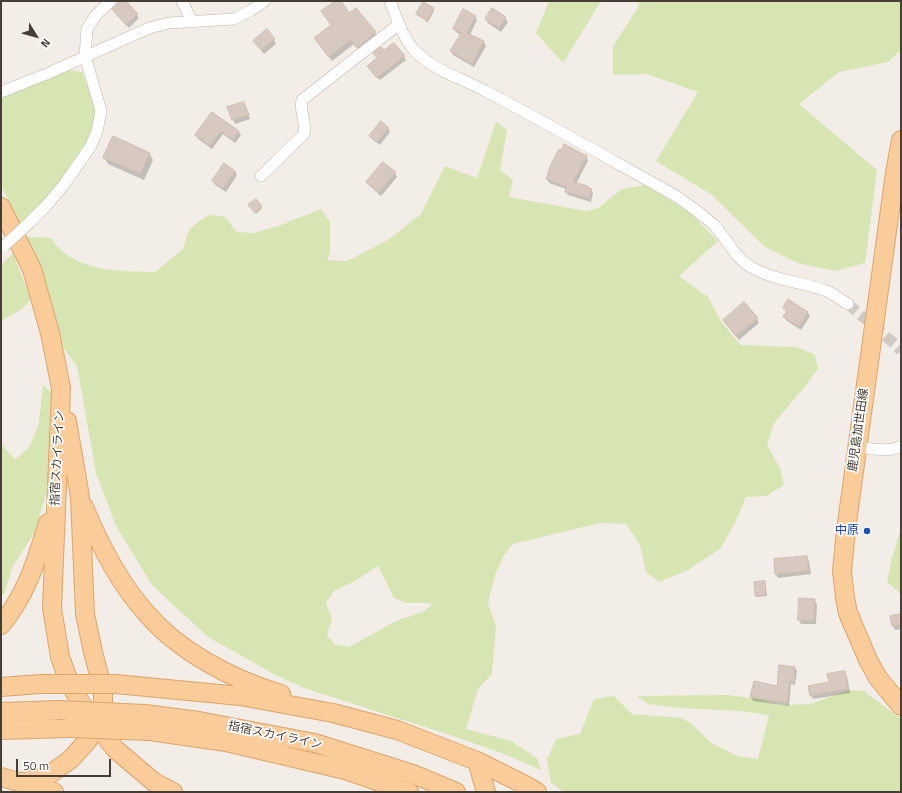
<!DOCTYPE html>
<html>
<head>
<meta charset="utf-8">
<style>
  body { margin:0 }
  #map { position:relative; width:902px; height:793px; overflow:hidden; background:#f2ede7; font-family:"Titillium Web",sans-serif }
  canvas { display:block }
  .frame { position:absolute; inset:0; border:2px solid #453d36; pointer-events:none }
  .north { position:absolute; left:16px; top:16px; width:40px; height:40px; -webkit-text-stroke:3px #fff; paint-order:stroke; rotate:127deg; font-size:11px; font-weight:700; line-height:16px; text-align:center; color:#453d36 }
  .north::after { content:''; display:block; margin:auto; width:14px; height:18px; background:#453d36; clip-path:polygon(50% 0,100% 100%,50% 72%,0 100%) }
  .scale { position:absolute; left:16px; top:759px; width:95px; height:18px; box-sizing:border-box; border:2px solid #453d36; border-top:0; padding-left:5px; font-size:12px; line-height:14px; white-space:nowrap; color:#453d36; -webkit-text-stroke:3px #fff; paint-order:stroke }
</style>
</head>
<body>
<div id="map">
<canvas width="902" height="793"></canvas>
<div class="frame"></div>
<div class="north">N</div>
<div class="scale">50 m</div>
</div>
<script>
const c = document.querySelector('canvas').getContext('2d');
c.lineJoin = 'round';
function paint(path, color) { c.fillStyle = color; c.fill(path, 'evenodd'); }
function strokePath(path, color, width, dash) { c.strokeStyle = color; c.lineWidth = width; c.lineCap = dash ? 'butt' : 'round'; c.setLineDash(dash || []); c.stroke(path); }
function drawText(font, color, halo, rows, align = 'center') {
  c.font = font + ' "Titillium Web","Noto Sans JP",sans-serif'; c.lineWidth = 3.5; c.setLineDash([]); c.textBaseline = 'middle'; c.strokeStyle = halo; c.fillStyle = color; for (const [text, x, y, turn = 0] of rows) {
    c.save(); c.translate(x, y); c.rotate((+turn || 0) * Math.PI / 180); c.textAlign = isNaN(turn) ? turn : align; if (halo) c.strokeText(text, 0, 0); c.fillText(text, 0, 0); c.restore();
  }
}
paint(new Path2D(`
  M549 1H601L563 63 536 33Z
  M638 1H901V50L888 62 839 72 799 104 877 170 865 263 835 271 798 263 765 247 712 195 656 161 698 92 647 74 613 75V46L639 6Z
  M70 70 82 72 98 114 87 144 65 174 21 226 1 186V98Z
  M496 122 507 130 500 170 513 180 509 197 586 211 598 208 622 189 646 185 690 213 718 241 679 276 708 297 722 323 741 345 797 347 815 355 818 369 807 384 774 423 767 445 780 468 784 485 766 496 746 497 735 523 720 549 688 570 659 582 646 572 640 545 626 524 600 523 513 544 504 555 495 575 488 603 496 626 492 674 478 689 466 729 511 741 537 758 541 770 507 755 450 735 304 688 274 674 208 637 152 585 116 526 96 473 77 366 64 349 47 286 27 237 51 238C54 242 57 247 61 250 87 273 123 271 155 272L183 249 189 230 198 222 209 215 224 216 237 232 254 233 281 225 321 209 330 222V254L327 260 347 261 388 240 421 214 445 166 477 178ZM378 566 394 598 406 603H426L433 604 423 612 398 620 349 647 335 645 327 635 332 619 326 603 334 591 355 581Z
  M13 253 31 299 22 309 1 321V265Z
  M43 385 56 397 58 452 35 532 13 566 4 594 1 595V443L15 460 30 446 39 423Z
  M901 528V594L887 582 892 558Z
  M849 690 864 691 901 719V792H564L551 783 547 760 556 739 580 734 594 699 614 696 632 714 682 718 693 725 710 742 737 756 758 759 769 715 739 711 680 708 648 704 637 696 728 695 758 699 779 705 811 704Z`), '#d7e5b2');
paint(new Path2D(`
  M122 1H125L139 18 129 28 113 10Z
  M337 1H339L349 14 375 33 378 38 360 52 354 44 332 61 318 43 332 26Z
  M433 9 434 11 428 22 417 14Z
  M493 9 505 18 508 22 501 32 488 23 486 19Z
  M475 17 477 20 470 35 484 42 486 46 474 67 453 55 451 51 461 35 456 32 454 29Z
  M274 40 276 44 264 54 254 41Z
  M384 52 404 57 406 60 380 80 370 70 377 59 374 54Z
  M244 103 250 119 235 124 229 108Z
  M212 113 239 132 241 135 235 143 223 134 212 149 198 139 196 135Z
  M388 128 390 132 380 145 373 140 371 136Z
  M149 153 153 160 144 180 108 164 105 158Z
  M586 157 588 161 576 184 587 187 591 189 593 193 591 202 568 195 566 192V189L549 183 547 179Z
  M235 171 237 175 226 192 215 185 213 181Z
  M395 173 397 177 381 196 370 186 368 182Z
  M256 200 262 208 256 214 251 207Z
  M784 308 807 312 810 316 801 330 787 321 785 317 787 313Z
  M757 319 759 323 739 340 724 320Z
  M807 557 809 561 811 574 778 578 776 574Z
  M765 582 767 596 757 597 756 595Z
  M814 600 817 604 816 624H801L799 620Z
  M901 615V629L895 630 893 626 891 617Z
  M795 668 797 671 795 685 791 684 789 706 753 701 751 697 777 687Z
  M844 672 847 676 850 693 813 699 811 695Z`), '#0003');
const building = new Path2D(`
  M120 1H126L138 14 126 25 112 9Z
  M336 1H341L349 13 356 8 376 32 357 48 350 40 329 57 314 38 331 25 321 11Z
  M423 2 434 8 427 21 416 14Z
  M492 8 506 17 499 28 485 19Z
  M463 9 476 16 467 33 484 41 472 64 450 51 461 33 453 29Z
  M267 29 275 39 261 50 253 41Z
  M394 43 405 56 377 78 367 66 377 58 373 53 381 47 384 50Z
  M244 102 249 115 232 120 227 107Z
  M212 112 239 131 233 140 221 131 210 146 195 135Z
  M381 121 389 128 377 142 369 136Z
  M113 136 150 153 140 174 103 158Z
  M564 144 587 156 573 182 588 186 587 187 592 189 589 198 565 192 566 187 546 179 551 164 559 149 561 150Z
  M383 162 396 172 379 193 366 182Z
  M224 163 235 171 223 189 212 181Z
  M256 199 262 206 255 213 248 205Z
  M788 299 808 312 799 327 783 317 787 311 783 308Z
  M744 302 758 318 736 336 723 320Z
  M807 556 809 571 775 574 774 559Z
  M765 581 766 595 755 596 754 582Z
  M799 598 815 599 814 621 798 620Z
  M901 614V625L892 626 890 616Z
  M779 665 795 667 794 682 790 681 787 703 750 697 754 681 777 686Z
  M845 671 848 689 810 696 808 686 829 682 827 674Z`);
paint(building, '#d7c9c0');
strokePath(building, '#cebdb0', 1);
strokePath(new Path2D(`
  M848 304 896 345 901 351`), '#cfcac4', 11, [11, 5.5]);
const street = new Path2D(`
  M182 1 192 22
  M390 1C397 18 403 39 416 52 436 72 464 79 487 92 551 125 613 161 676 196 689 205 703 215 715 226 727 239 735 258 751 267 774 280 800 282 824 290 833 293 840 299 848 304
  M1 92 49 73 149 28 169 23 234 19 250 11 265 1
  M261 176 304 134C307 120 299 114 302 100L399 24
  M30 222 46 206 63 186 91 146 97 131 101 111 85 56 87 29 96 15 111 1
  M857 447C870 448 889 453 901 446`);
const primary = new Path2D(`
  M901 140 895 173 846 530 842 571 845 598 848 613 868 660 878 678 901 706
  M1 207 32 269 50 333 61 388 52 608 60 657 68 679 80 702 115 749 154 782 173 792
  M84 507C100 546 119 583 147 614 180 652 233 680 281 694
  M1 625C27 593 36 562 48 523
  M116 684 240 696 333 713 397 730 477 761 525 785 537 792
  M1 687 40 684
  M1 712 58 710
  M145 714 199 721 315 743 413 774 456 792
  M1 730 69 728
  M150 731 226 742 345 770 409 792
  M477 761 486 792
  M1 777 54 792
  M21 782 46 777 71 759 88 740 97 726 103 703V690L93 652 85 614 80 497 67 421`);
strokePath(street, '#c0b6ad', 12);
strokePath(primary, '#dda56a', 20);
strokePath(street, '#fff', 11);
strokePath(primary, '#f9cc9a', 18);
const streetBridge = new Path2D(`
  M4 246 30 222`);
const primaryBridge = new Path2D(`
  M40 684H116
  M58 710 145 714
  M69 728 150 731`);
strokePath(streetBridge, '#c0b6ad', 12, []);
strokePath(primaryBridge, '#dda56a', 20, []);
strokePath(streetBridge, '#fff', 11);
strokePath(primaryBridge, '#f9cc9a', 18);
for (const [x, y, r, color] of [
  [867,531,4,"#1a4fb4"]
]) { const dot = new Path2D(); dot.arc(x, y, r, 0, 2 * Math.PI); c.fillStyle = color; c.fill(dot); strokePath(dot, '#fff', 1.5); }
drawText('12px', '#453d36', '#fff', [
  ["鹿児島加世田線",859,430,-82],
  ["指宿スカイライン",58,458,-87],
  ["指宿スカイライン",275,736,12]
]);
drawText('12px', '#164399', '#fff', [
  ["中原",859,531]
], 'right');
</script>
</body>
</html>
